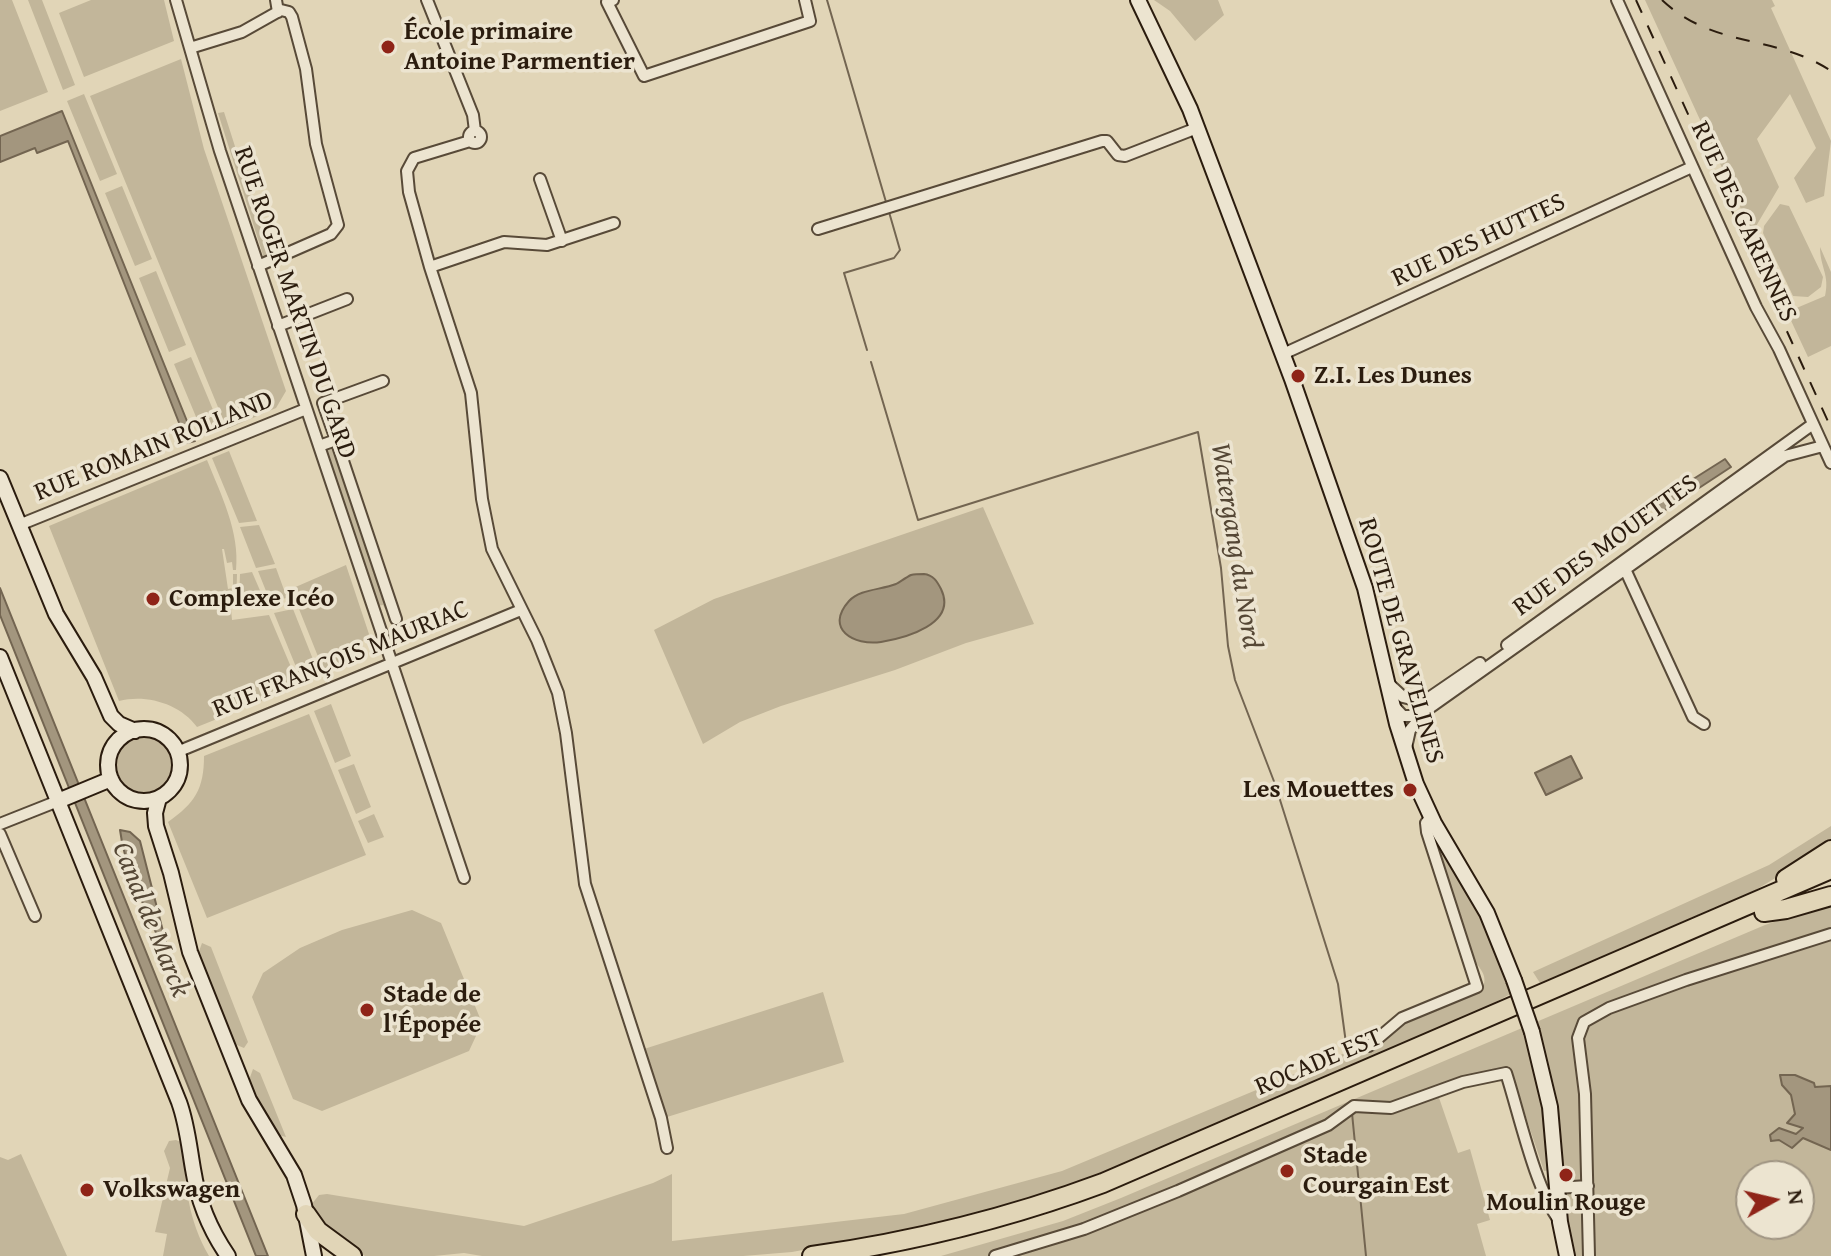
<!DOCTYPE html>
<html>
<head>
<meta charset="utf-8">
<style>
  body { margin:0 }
  #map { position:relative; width:1831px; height:1256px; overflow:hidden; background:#e1d5b7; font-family:"Gentium Book Plus",serif }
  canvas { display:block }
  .north { position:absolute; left:1735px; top:1160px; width:80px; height:80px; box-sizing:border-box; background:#ece4d0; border:2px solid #9f9482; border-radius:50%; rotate:82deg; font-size:22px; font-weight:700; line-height:32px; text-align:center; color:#2b1c0e }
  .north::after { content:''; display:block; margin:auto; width:28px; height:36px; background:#8f2418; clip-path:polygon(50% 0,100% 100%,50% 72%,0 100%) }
</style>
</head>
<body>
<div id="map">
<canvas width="1831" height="1256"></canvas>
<div class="north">N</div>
</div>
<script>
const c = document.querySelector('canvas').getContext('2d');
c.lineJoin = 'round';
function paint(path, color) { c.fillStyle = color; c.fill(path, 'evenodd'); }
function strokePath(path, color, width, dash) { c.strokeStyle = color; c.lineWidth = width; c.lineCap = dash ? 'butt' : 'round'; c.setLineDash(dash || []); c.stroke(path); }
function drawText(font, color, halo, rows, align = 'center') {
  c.font = font + ' "Gentium Book Plus",serif'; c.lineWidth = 7; c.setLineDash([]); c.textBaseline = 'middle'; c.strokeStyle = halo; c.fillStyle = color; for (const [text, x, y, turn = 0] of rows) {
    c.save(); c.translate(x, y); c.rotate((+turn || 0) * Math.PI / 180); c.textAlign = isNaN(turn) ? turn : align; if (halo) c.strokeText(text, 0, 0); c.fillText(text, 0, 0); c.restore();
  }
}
paint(new Path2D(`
  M0 0H12L48 92 0 111Z
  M28 0H42L75 85 63 90Z
  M91 0H164L174 41 84 77 59 13Z
  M1154 0H1218L1224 15 1195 41 1170 11Z
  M1645 0H1772L1775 6 1771 8 1831 141 1824 196 1806 203 1794 178 1816 148 1790 94 1757 139 1779 187 1752 233Z
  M181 59 204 149 286 391 276 408 227 429 90 96Z
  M84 94 117 174 100 181 67 101Z
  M224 112 270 256 264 258 218 113Z
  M122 186 152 259 135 266 105 193Z
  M1780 204 1789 206 1823 277 1821 287 1808 297 1793 296 1763 233 1764 226Z
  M1820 247 1831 272V346L1808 357 1787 312 1825 296C1830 275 1820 267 1820 247Z
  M156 271 186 345 169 352 139 278Z
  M191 357 221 429 204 436 174 364Z
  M334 446 388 608 385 609 383 605 378 606 325 448Z
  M229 451 257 521 239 523 212 458Z
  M207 460C221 495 240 532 236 570H233L232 562 227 563 224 549H222L228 589 233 588V574H237L236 607 231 609 232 620 269 615 299 686 197 727C180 704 147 694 119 701L49 526Z
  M983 507 1034 624 966 643 895 670 781 706 740 722 703 744 654 630 714 599ZM911 575H916L943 611 933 623 846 635 840 622C854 580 885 598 911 575Z
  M259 525 275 564 256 568 240 527Z
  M346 565 369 634 357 648 355 662 325 674 291 589Z
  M276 568 287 598 270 601 258 571Z
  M252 572 265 602 239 604 240 574Z
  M293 609 320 677 303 684 274 613Z
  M331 704 351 756 335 763 314 711Z
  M309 714 366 855 207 918 168 822C195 803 204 789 204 756Z
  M113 765a31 31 0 1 1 62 0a31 31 0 1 1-62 0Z
  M354 764 371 807 356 814 338 770Z
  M374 814 384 837 368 843 358 821Z
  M1831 826V844L1754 891 1540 983 1533 972 1769 865Z
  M1431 829 1479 908 1514 992 1476 1013 1325 1081 1063 1190 1003 1208 922 1228 792 1252 743 1256H482L464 1253 434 1256H365L333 1235 312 1214 311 1205 319 1195 327 1194 524 1226 653 1183 672 1174V1241L904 1214 1062 1171 1345 1053 1382 1040 1401 1023 1481 991C1489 977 1482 971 1473 959Z
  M1831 903V1256H1573L1563 1168 1544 1171 1509 1066 1460 1079 1436 1089 1458 1153 1470 1149 1490 1220 1477 1224 1486 1256H941L1063 1221 1121 1198 1765 925ZM1751 1176H1799V1224H1751Z
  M412 910 441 923 482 1023 469 1051 322 1111 293 1099 252 997 263 973 300 948 342 930Z
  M202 943 211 947 248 1042 244 1048 232 1043 197 957Z
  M823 992 844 1062 667 1117 644 1049Z
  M253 1069 260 1073 286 1137 278 1135 258 1108 248 1083Z
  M176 1140 183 1143C185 1185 188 1220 209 1256H163L167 1234 155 1232 170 1168 164 1151 169 1141Z
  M21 1154 67 1256H0V1157L8 1160Z`), '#c2b69a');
const water = new Path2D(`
  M62 111 195 441 187 443 68 141 37 153 35 148 0 162V136Z
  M1725 459 1731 467 1664 511H1659L1657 506 1660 500Z
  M924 574C933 575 937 581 941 589 958 624 905 638 881 642 854 646 824 629 849 601 860 589 881 590 896 584 901 581 907 577 911 575 915 574 920 574 924 574Z
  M0 588 268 1256H256L0 615Z
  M1571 756 1582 778 1546 795 1535 773Z
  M120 830 130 832 140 841 167 947 162 946C146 910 125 869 120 830Z
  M1780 1075H1795L1814 1083 1815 1087 1831 1086V1150L1803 1138 1792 1148 1779 1140 1771 1141 1770 1135 1779 1128 1796 1134 1803 1128 1787 1123 1795 1114 1791 1095 1782 1085Z`);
paint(water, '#a3967e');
strokePath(water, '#736551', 2);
strokePath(new Path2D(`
  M827 0 886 202
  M867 350 844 273 894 258 900 250 889 212
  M871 362 918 520 1198 432 1221 568 1228 646 1235 680 1275 784 1338 984 1348 1058
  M1352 1113 1366 1256`), '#736551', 2);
const street = new Path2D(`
  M176 0 220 151 464 878
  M276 0 278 12
  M427 0 473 115 475 131
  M613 0 607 2 644 76 810 21 805 0
  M1617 0 1756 307 1779 349 1831 463
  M190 48 242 32 281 10 289 12 292 17 306 69 316 144 338 225 331 234 258 266
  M469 137a6 6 0 1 1 12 0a6 6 0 1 1-12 0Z
  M470 141 414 158 407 171 409 192 430 267 471 393 482 499 492 549 537 640 558 693 566 733 585 884 661 1118 667 1148
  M540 179 562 241
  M818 229 1102 141H1107L1118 155 1125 156 1197 128
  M430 267 504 242 547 245 614 223
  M278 326 347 299
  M1283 354 1692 167
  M336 440 396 619
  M319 446 336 440 323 403 383 381
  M19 525 306 409
  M1624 567 1693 717 1704 724
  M1507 645 1813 424
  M1390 685 1403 697 1423 702 1480 663
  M1394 706 1403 716H1415L1424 711
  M1406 748 1410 730 1428 709 1785 456 1823 446
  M177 752 521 610
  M0 824 58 801
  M0 834 35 916
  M1369 1046 1402 1018 1477 987 1427 832 1426 823 1431 817
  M1557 1188 1588 1186
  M995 1256 1084 1229 1178 1191 1328 1125 1354 1106 1391 1108 1463 1082 1506 1073C1519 1113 1535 1188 1559 1220
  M1589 1256 1585 1094 1578 1038 1584 1022 1609 1008 1686 980 1831 934`);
const secondary = new Path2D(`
  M1138 0 1190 109 1292 379 1365 588 1397 724 1416 784 1434 823 1487 913 1514 980
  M0 478 56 614 94 677 111 716 119 724 135 731
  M0 657 179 1102C187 1124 189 1146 193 1169 198 1201 210 1230 228 1256
  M108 765a36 36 0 1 1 72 0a36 36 0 1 1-72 0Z
  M159 798 155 813 156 826 171 873 190 952 249 1100 294 1175 304 1205 314 1256
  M58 801 111 779
  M1532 1032 1550 1107 1560 1222 1567 1256`);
const highway = new Path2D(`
  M1786 879 1831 850
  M1764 912 1786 909 1831 896
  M306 1214 318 1231 352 1256
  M812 1256C912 1242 1009 1218 1103 1183L1831 869`);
strokePath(street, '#584a38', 14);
strokePath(secondary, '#2b1c0e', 18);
strokePath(highway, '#2b1c0e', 22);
strokePath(street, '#ece4d0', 10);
strokePath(secondary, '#ece4d0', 14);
strokePath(highway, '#e1d5b7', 18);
strokePath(new Path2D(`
  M1636 0 1831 428
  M1662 0C1714 49 1776 34 1831 71`), '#2b1c0e', 2, [14, 14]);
const secondaryBridge = new Path2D(`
  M1514 980 1532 1032`);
strokePath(secondaryBridge, '#2b1c0e', 18, []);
strokePath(secondaryBridge, '#ece4d0', 14);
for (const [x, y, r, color] of [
  [388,47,8,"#8f2418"],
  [1298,376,8,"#8f2418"],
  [153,599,8,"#8f2418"],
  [1410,790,8,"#8f2418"],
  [367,1010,8,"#8f2418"],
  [1287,1171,8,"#8f2418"],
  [1566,1175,8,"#8f2418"],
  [87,1190,8,"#8f2418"]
]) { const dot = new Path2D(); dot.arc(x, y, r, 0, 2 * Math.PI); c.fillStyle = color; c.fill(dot); strokePath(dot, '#ece4d0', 3); }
drawText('bold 26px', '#2b1c0e', '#ece4d0', [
  ["École primaire",404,32],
  ["Antoine Parmentier",404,62],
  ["Z.I. Les Dunes",1314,376],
  ["Complexe Icéo",169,599],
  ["Les Mouettes",1394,790,"right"],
  ["Stade de",383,995],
  ["l'Épopée",383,1025],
  ["Stade",1303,1156],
  ["Courgain Est",1303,1186],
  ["Volkswagen",103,1190],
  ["Moulin Rouge",1566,1203,"center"]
], 'left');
drawText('26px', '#2b1c0e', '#ece4d0', [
  ["RUE DES GARENNES",1743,222,65],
  ["RUE DES HUTTES",1479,241,-25],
  ["RUE ROGER MARTIN DU GARD",294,303,71],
  ["RUE ROMAIN ROLLAND",154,447,-22],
  ["RUE DES MOUETTES",1606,546,-36],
  ["ROUTE DE GRAVELINES",1400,641,74],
  ["RUE FRANÇOIS MAURIAC",341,660,-22],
  ["ROCADE EST",1319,1063,-23]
]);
drawText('italic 28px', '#554735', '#ece4d0', [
  ["Watergang du Nord",1235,546,81],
  ["Canal de Marck",150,920,68]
]);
</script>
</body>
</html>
